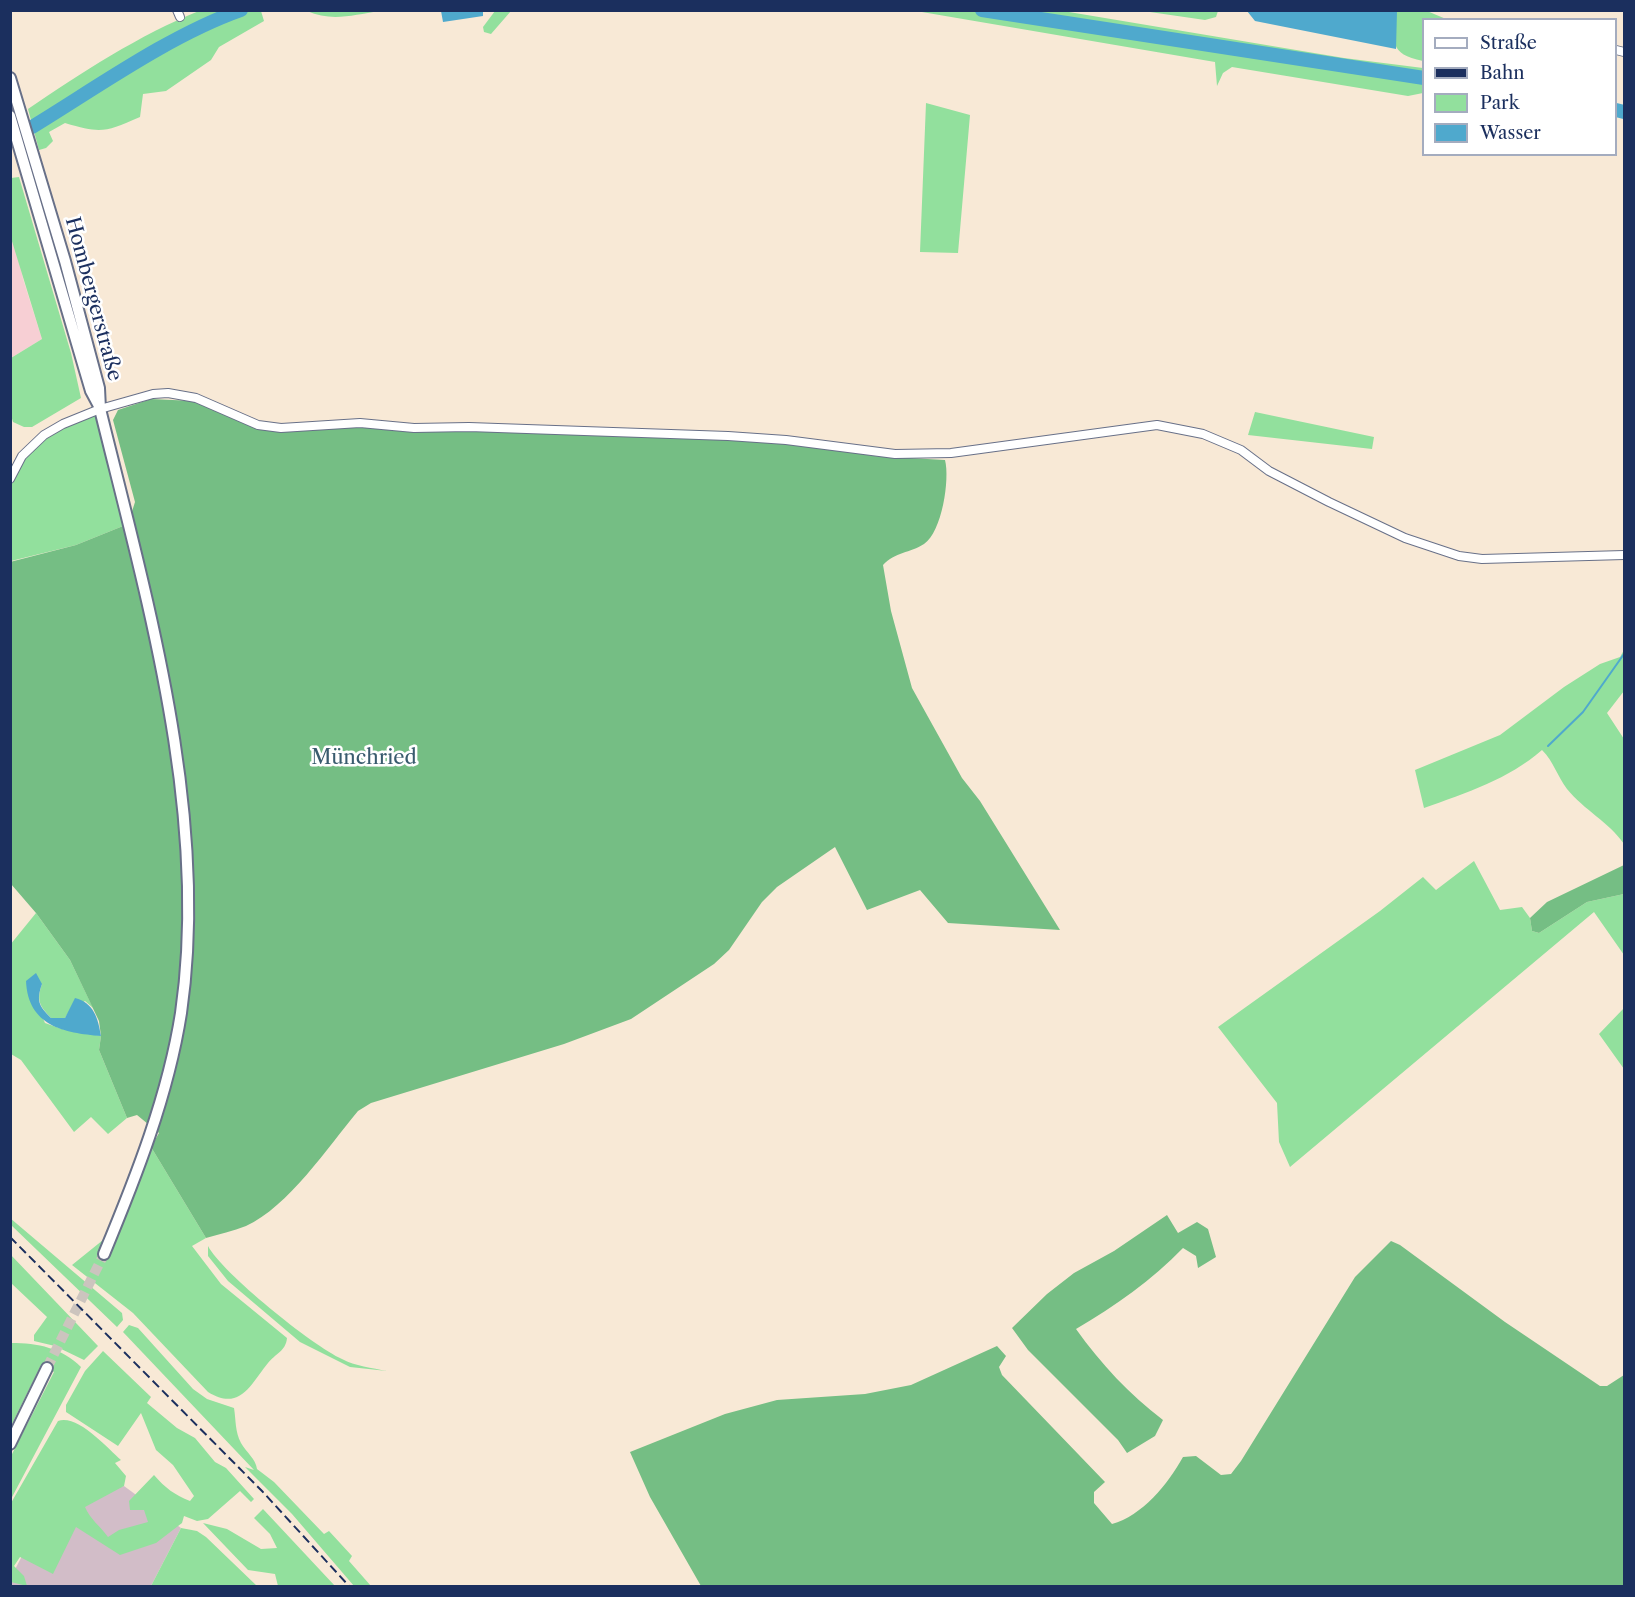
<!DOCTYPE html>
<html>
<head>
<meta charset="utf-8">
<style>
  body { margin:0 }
  #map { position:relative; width:1635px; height:1597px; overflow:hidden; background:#f8e9d6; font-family:"Libre Caslon Text",serif }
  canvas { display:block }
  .frame { position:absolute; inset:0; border:12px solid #1b2f5e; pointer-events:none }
  .legend { position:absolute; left:1422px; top:18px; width:195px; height:138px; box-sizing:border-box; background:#fff; border:2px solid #a4acbf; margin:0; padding:8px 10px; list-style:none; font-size:18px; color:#1b2f5e }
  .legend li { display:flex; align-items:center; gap:12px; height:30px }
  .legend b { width:30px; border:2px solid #a4acbf }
</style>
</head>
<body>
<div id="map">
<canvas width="1635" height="1597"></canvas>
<div class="frame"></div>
<ul class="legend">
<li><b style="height:8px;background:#fff"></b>Straße</li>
<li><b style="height:8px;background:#1b2f5e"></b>Bahn</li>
<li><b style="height:16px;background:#92e09d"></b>Park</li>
<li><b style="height:16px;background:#4fa9cd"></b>Wasser</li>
</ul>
</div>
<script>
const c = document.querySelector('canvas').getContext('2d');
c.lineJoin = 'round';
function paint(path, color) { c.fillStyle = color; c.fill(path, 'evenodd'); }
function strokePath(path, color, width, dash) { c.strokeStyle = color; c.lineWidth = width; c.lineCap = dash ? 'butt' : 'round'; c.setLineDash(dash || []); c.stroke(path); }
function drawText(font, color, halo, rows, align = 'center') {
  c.font = font + ' "Libre Caslon Text",serif'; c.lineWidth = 5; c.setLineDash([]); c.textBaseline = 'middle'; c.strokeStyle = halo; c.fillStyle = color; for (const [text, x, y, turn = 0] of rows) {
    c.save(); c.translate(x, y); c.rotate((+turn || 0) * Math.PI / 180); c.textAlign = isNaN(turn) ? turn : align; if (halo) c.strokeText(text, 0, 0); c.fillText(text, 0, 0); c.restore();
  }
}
paint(new Path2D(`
  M10 217 23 279 42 339 11 358Z`), '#f7cfd4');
paint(new Path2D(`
  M124 1486 181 1528 151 1586H11L10 1579 47 1508Z`), '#d2bdc8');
paint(new Path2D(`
  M199 11H261L264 21 219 47 211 60 166 91 143 94 140 117C105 132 102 134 65 123L49 132 53 141 46 148 39 150 28 109C79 74 141 34 199 11Z
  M307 11V10L379 11C354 15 331 22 307 11Z
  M495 11H511L491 34 484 32 483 27Z
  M916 11H1063L1344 58 1423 68V93L1408 96 1232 67 1223 73 1217 86 1215 62Z
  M1143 11H1218L1216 17 1205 20Z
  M1394 11H1427L1446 19 1424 20 1423 61C1388 54 1394 41 1394 11Z
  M926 103 970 115 958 253 920 252Z
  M19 177 71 353 81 398 32 427H24L13 422 10 412 11 358 42 339 11 238V178Z
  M100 409 128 524 76 545 11 561C11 543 7 492 11 478 24 438 66 425 100 409Z
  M1255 412 1374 437 1372 449 1248 435Z
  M1624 650V691L1607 713 1624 739V844C1609 822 1584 810 1567 789 1557 776 1554 762 1542 750 1509 779 1466 793 1424 808L1415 770 1500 735 1564 687 1600 664 1620 657Z
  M1474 861 1500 910 1522 907 1530 918 1532 931 1539 933 1587 902 1624 894V955L1594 912 1290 1167 1279 1142 1277 1103 1218 1027 1380 911 1423 877 1436 890Z
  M36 913 70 960 93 1008 85 1001 70 1010 65 1018H51C40 1006 36 1001 42 984L26 981 45 1023 62 1029 101 1036 99 1050 127 1118 108 1134 91 1117 74 1132 21 1060 11 1054 10 945Z
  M1624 1008V1069L1599 1034Z
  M151 1147 206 1238 192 1246 221 1284 287 1338C286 1351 275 1354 268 1363 251 1384 240 1412 208 1392L133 1313 72 1265 103 1240 101 1248 104 1254 111 1252Z
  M10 1218 122 1313 123 1320 117 1327 11 1225Z
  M208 1246C222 1273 313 1346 342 1359 355 1366 372 1368 387 1371L350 1367 300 1342 228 1281 208 1256Z
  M10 1254 98 1346 84 1360 55 1346 34 1341V1335L47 1317 11 1283Z
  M129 1325 138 1328 193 1389 207 1399 234 1408C236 1420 235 1432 241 1443 246 1452 256 1459 257 1469L274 1482 324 1534 329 1531 352 1556 349 1561 371 1586H354L292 1514 245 1467 254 1470 123 1332Z
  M11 1343C38 1343 62 1348 81 1367L11 1499V1456L54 1372 41 1365 11 1426Z
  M103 1351 151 1397 147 1403 177 1428 195 1438 215 1462 226 1468 254 1499 251 1502 240 1491 208 1519 197 1521 184 1516 182 1523 156 1543 120 1555 76 1527 53 1574 20 1557 14 1566 24 1576 27 1586 11 1582V1503L58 1421C78 1414 107 1448 121 1460L115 1463 126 1476 124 1486 85 1507C90 1519 100 1526 108 1537L119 1530 148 1522 144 1510H130L129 1501 154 1475C165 1488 175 1495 190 1501L194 1496 173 1465 156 1450 141 1413 118 1446 66 1412V1405L85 1371Z
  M263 1509 335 1586H278L275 1574 248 1570 203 1523 227 1529 261 1549 277 1548 270 1534 254 1518Z
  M181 1528 197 1531 206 1537 257 1586H151Z`), '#92e09d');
paint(new Path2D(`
  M151 399 194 401 258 427 329 425 786 441 874 456 945 460C950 479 942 532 924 544 910 553 895 552 883 565L891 611 912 688 962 778 980 801 1060 930 948 923 920 890 867 910 835 847 777 887 762 902 729 950 714 964 631 1019 564 1044 371 1103 358 1111C328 1147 288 1207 246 1226 233 1231 219 1234 206 1238L151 1147 159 1133 137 1115 127 1118 99 1050 101 1036 99 1021 70 960 36 913 11 884 10 562 76 545 128 524 135 502 113 420 118 410Z
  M1624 865V894L1587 902 1539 933 1532 931 1530 918 1547 902Z
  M1167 1215 1178 1233 1197 1222 1208 1229 1216 1257 1198 1268 1196 1256 1183 1248C1152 1280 1115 1306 1076 1329 1101 1364 1129 1394 1163 1420L1155 1436 1127 1453 1118 1440 1028 1350 1012 1328 1047 1294 1074 1273 1114 1251Z
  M1391 1241 1400 1245 1505 1322 1600 1386H1607L1624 1375V1586H701L650 1497 630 1452 725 1414 777 1400 865 1394 911 1385 997 1346 1006 1356 999 1367 1002 1375 1105 1482 1094 1492V1503L1112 1524C1142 1516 1168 1484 1183 1457L1196 1456 1221 1475 1231 1474 1241 1461 1355 1277Z`), '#75be84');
paint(new Path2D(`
  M441 11H483V16L443 22Z
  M1247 11H1397L1396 49 1255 21Z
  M36 973 42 984C36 1001 39 1006 51 1018H65L75 998C94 1003 98 1018 101 1036 64 1033 28 1026 26 981Z`), '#4fa9cd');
strokePath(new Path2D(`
  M1548 746 1583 712 1624 654`), '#4fa9cd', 2);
strokePath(new Path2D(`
  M982 10 1424 78
  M1616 110 1624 112
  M32 127C96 88 170 35 241 10`), '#4fa9cd', 14);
strokePath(new Path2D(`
  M47 1368 104 1254`), '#ccc4be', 10, [10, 5]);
const minor = new Path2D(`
  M177 10 180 17
  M1616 50 1624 52
  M10 479 22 456 44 435 63 424 100 409 153 394 168 393 196 398 258 425 281 428 360 423 414 428 469 427 728 436 786 440 895 454 951 453 1157 425 1203 434 1241 450 1269 471 1329 502 1405 538 1459 556 1482 559 1624 555`);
const secondary = new Path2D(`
  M10 78 65 261 99 388 100 409C147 600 210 815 181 1013 168 1096 136 1177 104 1254
  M10 116 91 391 99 406
  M10 1444 47 1368`);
strokePath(minor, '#687088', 10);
strokePath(secondary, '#687088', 14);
strokePath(minor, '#fff', 8);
strokePath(secondary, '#fff', 10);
strokePath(new Path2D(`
  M10 1237 262 1491 349 1586`), '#1b2f5e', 2, [9, 4.5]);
drawText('20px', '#1b2f5e', '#fff', [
  ["Hombergerstraße",93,299,75]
]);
drawText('20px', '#395b6e', '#fff', [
  ["Münchried",364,758]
]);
</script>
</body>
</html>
